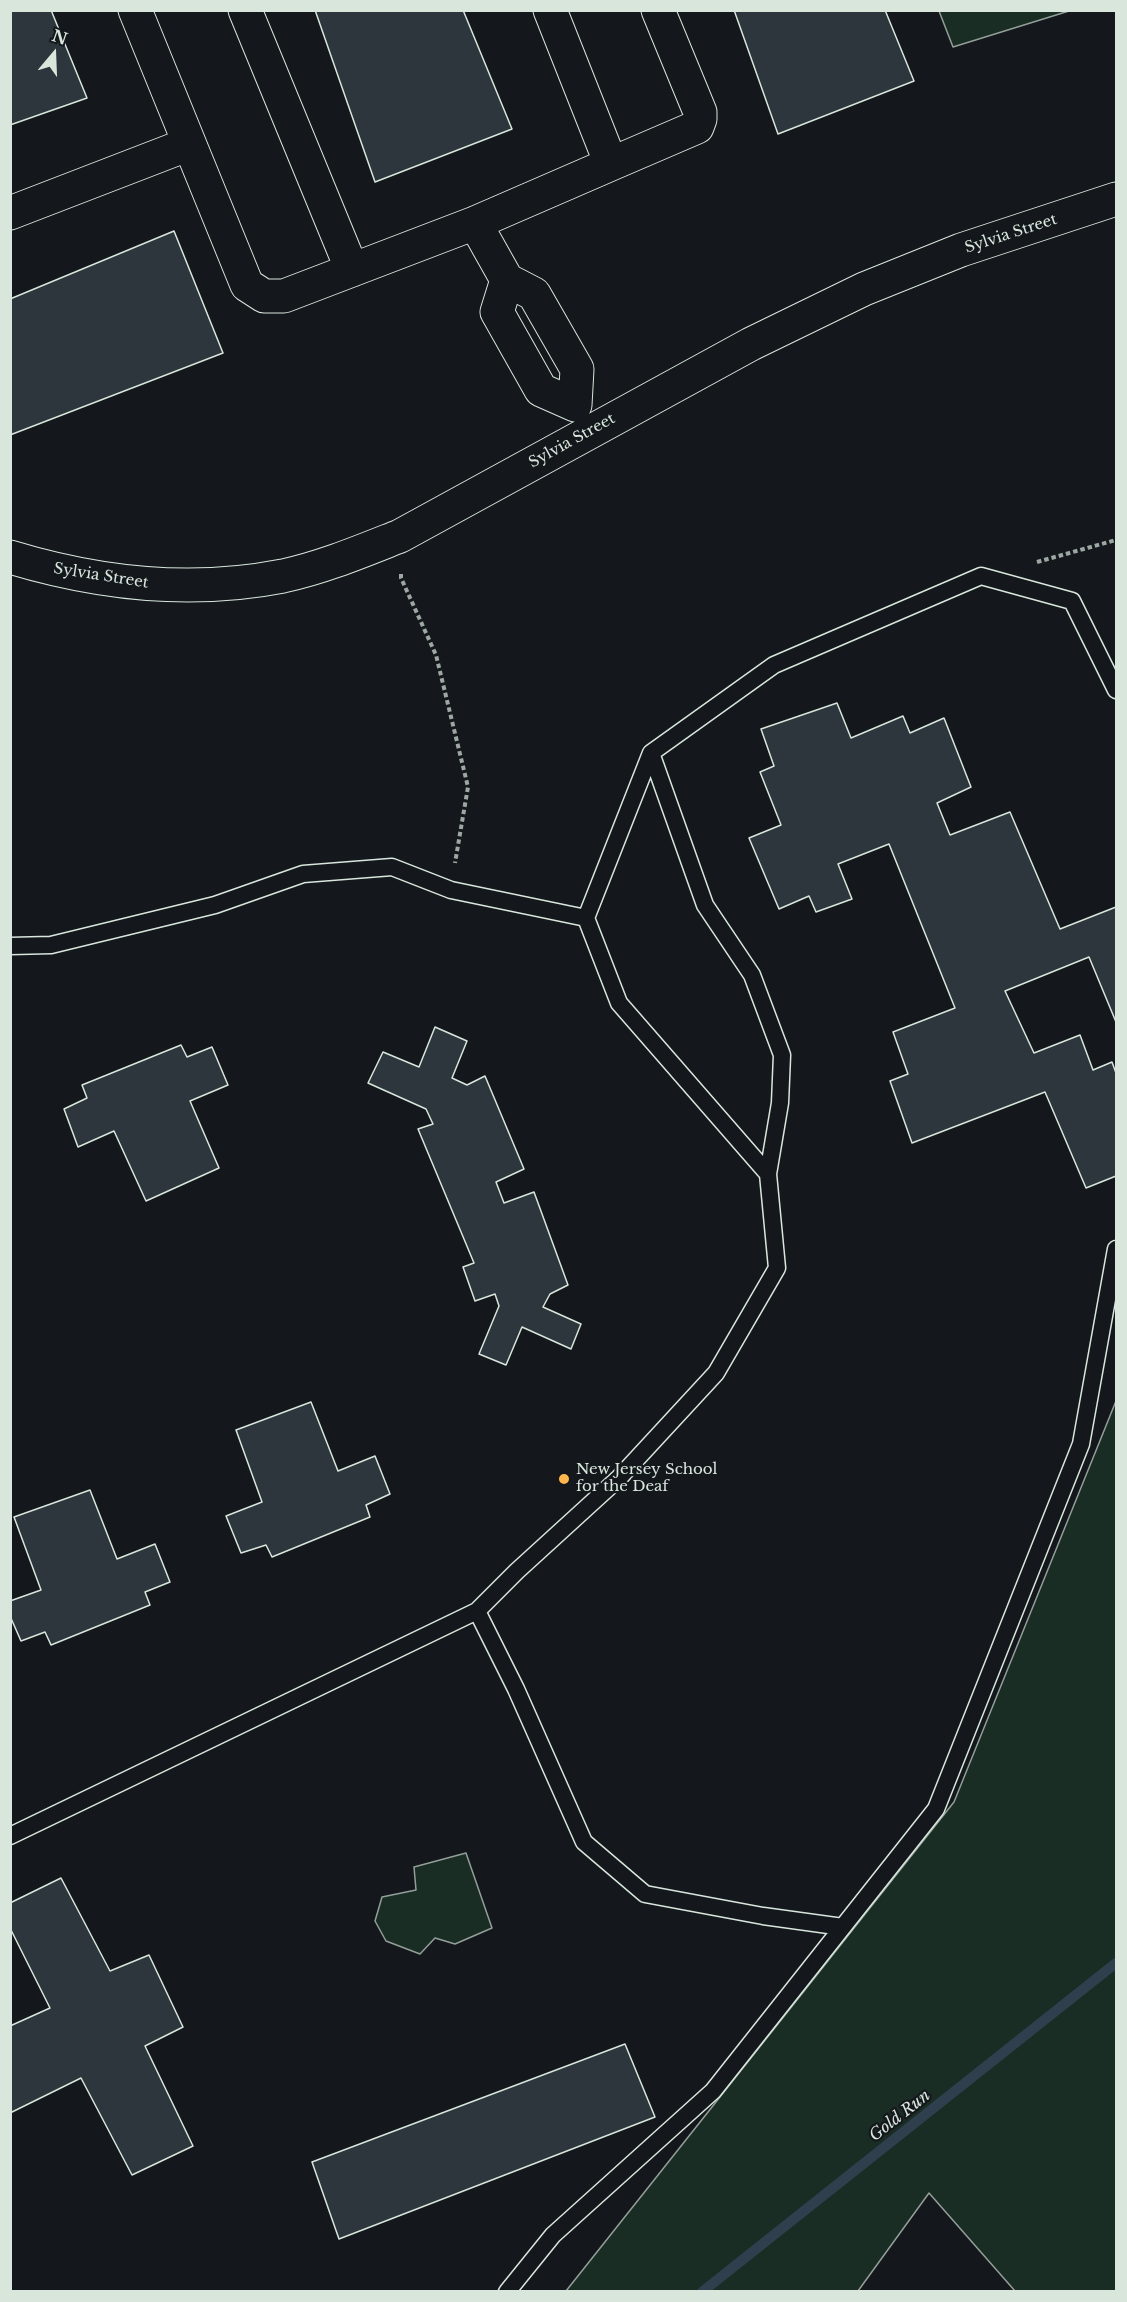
<!DOCTYPE html>
<html>
<head>
<meta charset="utf-8">
<style>
  body { margin:0 }
  #map { position:relative; width:1127px; height:2302px; overflow:hidden; background:#14181c; font-family:"Libre Baskerville",serif }
  canvas { display:block }
  .frame { position:absolute; inset:0; border:12px solid #d8e6dc; pointer-events:none }
  .north { position:absolute; left:24px; top:24px; width:60px; height:60px; -webkit-text-stroke:4px #14181c; paint-order:stroke; rotate:19deg; font-size:16px; font-weight:700; line-height:24px; text-align:center; color:#d8e6dc }
  .north::after { content:''; display:block; margin:auto; width:21px; height:27px; background:#d8e6dc; clip-path:polygon(50% 0,100% 100%,50% 72%,0 100%) }
</style>
</head>
<body>
<div id="map">
<canvas width="1127" height="2302"></canvas>
<div class="frame"></div>
<div class="north">N</div>
</div>
<script>
const c = document.querySelector('canvas').getContext('2d');
c.lineJoin = 'round';
function paint(path, color) { c.fillStyle = color; c.fill(path, 'evenodd'); }
function strokePath(path, color, width, dash) { c.strokeStyle = color; c.lineWidth = width; c.lineCap = dash ? 'butt' : 'round'; c.setLineDash(dash || []); c.stroke(path); }
function drawText(font, color, halo, rows, align = 'center') {
  c.font = font + ' "Libre Baskerville",serif'; c.lineWidth = 4.5; c.setLineDash([]); c.textBaseline = 'middle'; c.strokeStyle = halo; c.fillStyle = color; for (const [text, x, y, turn = 0] of rows) {
    c.save(); c.translate(x, y); c.rotate((+turn || 0) * Math.PI / 180); c.textAlign = isNaN(turn) ? turn : align; if (halo) c.strokeText(text, 0, 0); c.fillText(text, 0, 0); c.restore();
  }
}
const green = new Path2D(`
  M939 11H1069L953 47Z
  M1116 1401V2291H1015L929 2193 858 2291H566L954 1802Z
  M466 1853 492 1928 455 1944 435 1938 420 1954 386 1941 375 1921 382 1897 416 1890 414 1867Z`);
paint(green, '#1a2d24');
strokePath(green, '#939e99', 1.5);
strokePath(new Path2D(`
  M702 2292 1116 1963`), '#2f3f4d', 10);
const building = new Path2D(`
  M10 10H51L87 98 10 125Z
  M315 10H463L512 129 375 182Z
  M734 10H885L914 81 778 134Z
  M174 231 223 353 10 435V299Z
  M837 703 851 738 903 716 910 733 944 718 971 787 937 803 950 835 1010 812 1060 929 1116 907V1022L1089 957 1005 991 1034 1053 1080 1035 1093 1070 1112 1062 1116 1073V1176L1086 1188 1045 1092 912 1143 890 1081 908 1074 893 1032 955 1008 889 844 838 864 852 899 816 912 809 896 779 909 749 838 781 825 760 772 774 766 761 729Z
  M435 1027 467 1041 452 1078 467 1085 485 1076 524 1169 496 1182 504 1203 534 1192 568 1285 550 1294 543 1307 581 1324 571 1349 522 1327 506 1365 479 1354 499 1306 495 1294 475 1301 463 1267 474 1263 418 1129 433 1124 426 1109 368 1083 383 1052 419 1067Z
  M181 1045 187 1057 212 1047 228 1085 190 1101 219 1168 146 1201 114 1131 78 1147 64 1109 87 1098 82 1085Z
  M311 1402 338 1471 375 1456 390 1494 366 1505 370 1517 272 1557 266 1545 241 1553 226 1516 262 1502 236 1430Z
  M90 1490 117 1559 155 1544 170 1582 145 1592 150 1605 51 1645 45 1632 21 1641 10 1616V1601L41 1590 14 1517Z
  M61 1878 110 1971 149 1955 183 2027 145 2046 193 2146 132 2175 81 2078 10 2113V2026L50 2008 10 1928V1903Z
  M625 2044 655 2117 339 2239 312 2162Z`);
paint(building, '#2c363c');
strokePath(building, '#d8e6dc', 1.5);
const service = new Path2D(`
  M651 753 705 905 752 975 782 1055 780 1103 768 1174
  M10 946 51 945 215 905 303 874 392 867 451 890 586 918
  M10 1836 477 1611
  M843 1927 763 1916 645 1894 584 1842 516 1689 477 1611 517 1571 619 1478 716 1373 777 1268 768 1174 619 1003 586 918 651 753 774 665 981 576 1072 601 1116 690
  M507 2292 553 2235 713 2091 936 1809 1081 1444 1116 1249`);
const minor = new Path2D(`
  M135 10 247 285 264 296H284L475 223 611 164 550 10
  M245 10 352 270
  M611 164 697 127 700 119V112L658 10
  M10 213 189 144
  M475 223 507 280 534 294 577 369 575 405 541 390 497 312 507 280
  M10 557C99 584 191 594 283 576 324 567 362 551 400 536L751 344 864 289 961 250 1116 199`);
strokePath(service, '#d8e6dc', 19);
strokePath(minor, '#d8e6dc', 35);
strokePath(new Path2D(`
  M1037 562 1116 540
  M401 574V578L436 655 468 787 455 863`), '#9da8a2', 4, [4.5, 3]);
strokePath(service, '#14181c', 16);
strokePath(minor, '#14181c', 33);
for (const [x, y, r, color] of [
  [564,1479,6,"#ffb74d"]
]) { const dot = new Path2D(); dot.arc(x, y, r, 0, 2 * Math.PI); c.fillStyle = color; c.fill(dot); strokePath(dot, '#14181c', 2); }
drawText('15px', '#d8e6dc', '#14181c', [
  ["Sylvia Street",1011,234,-18],
  ["Sylvia Street",572,441,-29],
  ["Sylvia Street",101,576,9]
]);
drawText('15px', '#d8e6dc', '#14181c', [
  ["New Jersey School",576,1470],
  ["for the Deaf",576,1487]
], 'left');
drawText('italic 16px', '#d8e6dc', '#14181c', [
  ["Gold Run",900,2116,-38]
]);
</script>
</body>
</html>
